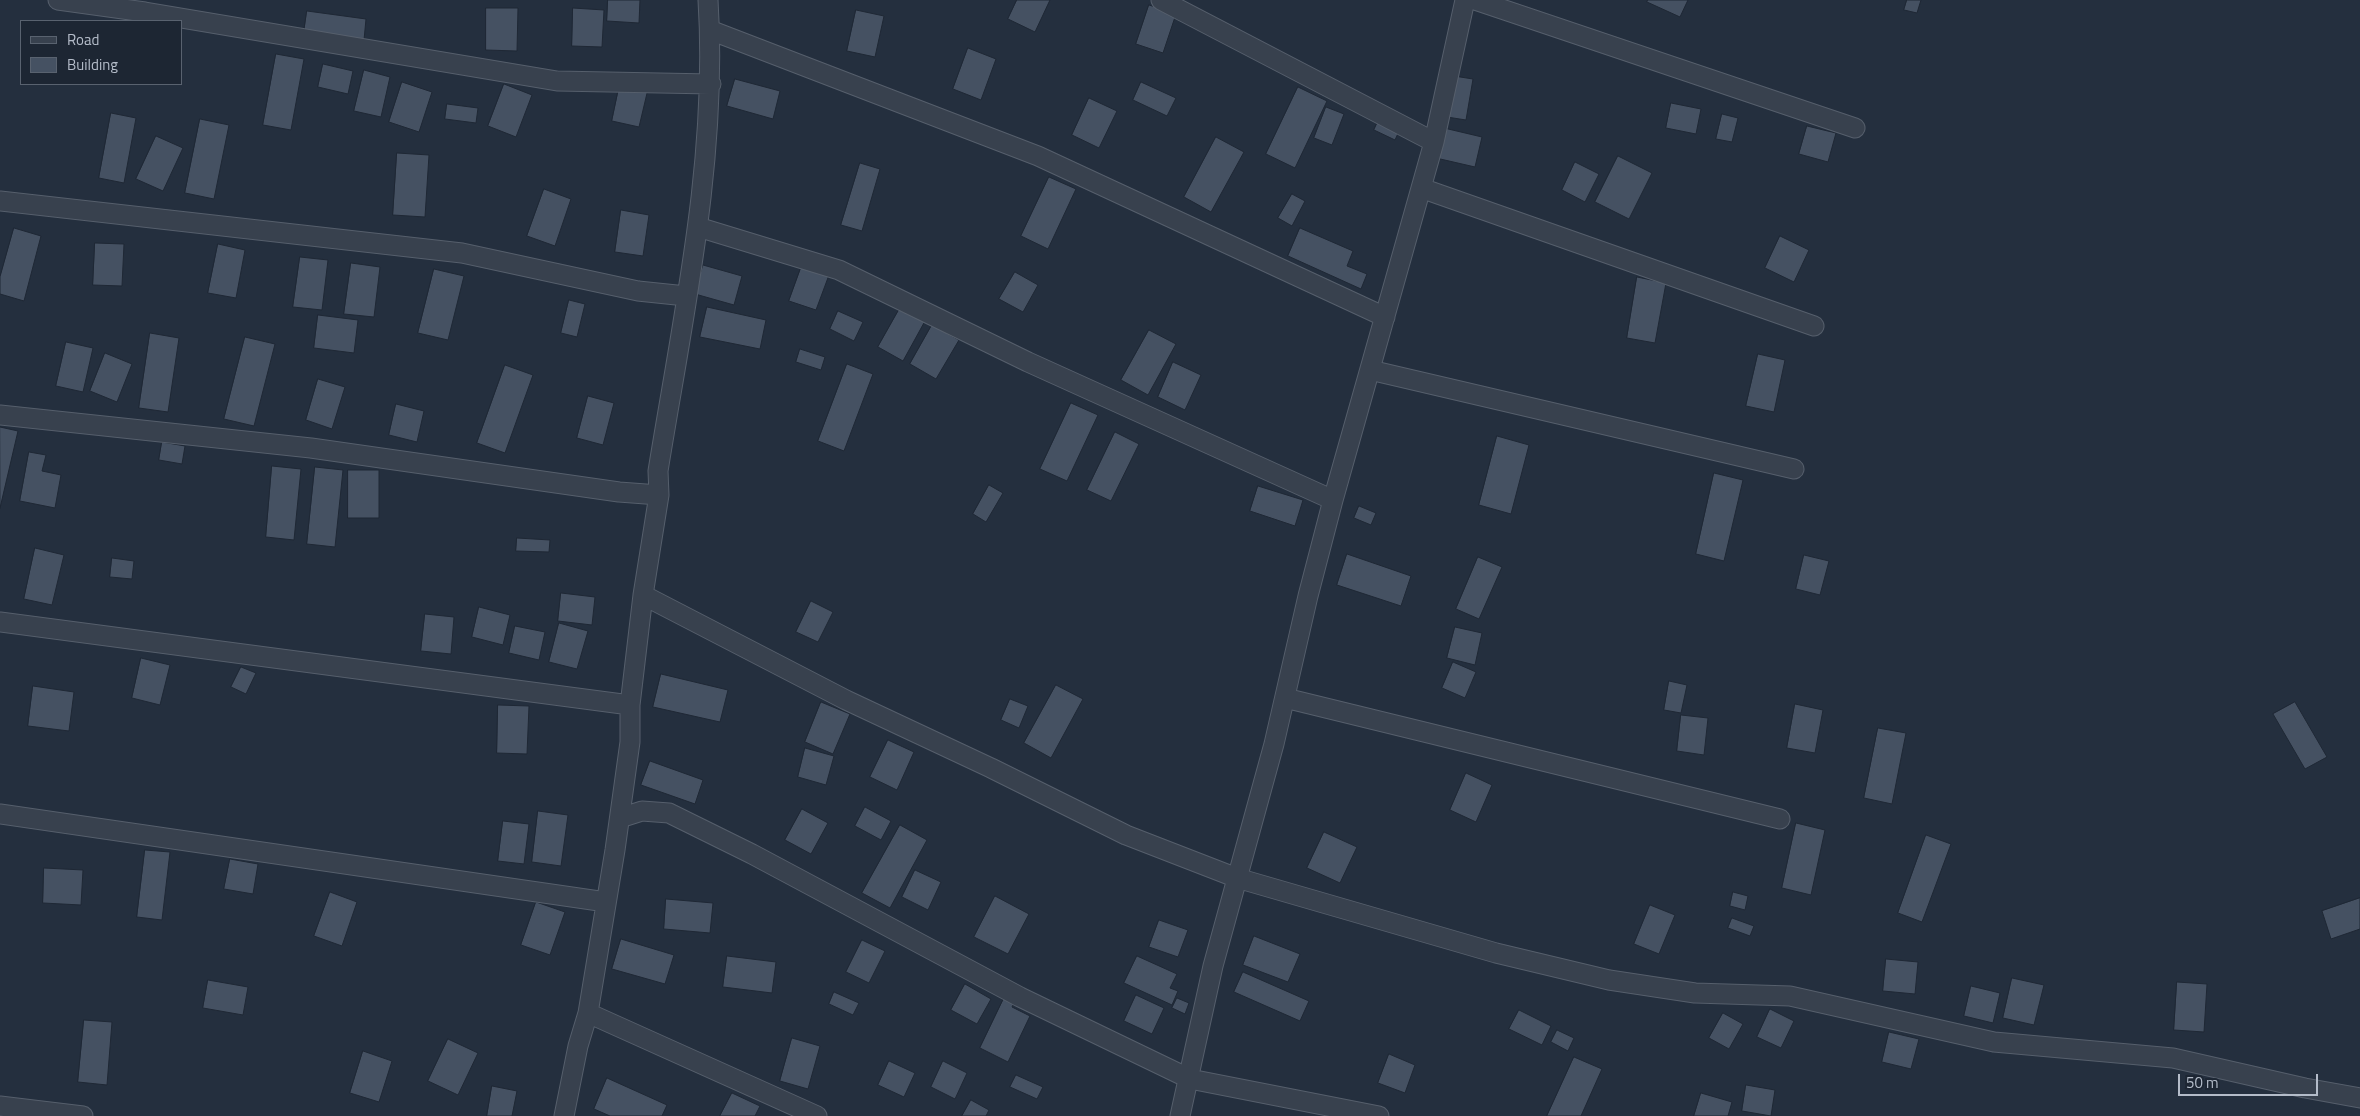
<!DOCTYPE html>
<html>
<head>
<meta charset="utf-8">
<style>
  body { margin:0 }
  #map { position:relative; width:2360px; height:1116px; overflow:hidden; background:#242f3e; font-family:"Titillium Web",sans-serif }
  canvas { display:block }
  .legend { position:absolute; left:20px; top:20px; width:162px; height:65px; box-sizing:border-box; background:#1d2633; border:1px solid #59626f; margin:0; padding:6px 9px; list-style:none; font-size:15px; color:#b4bcc9 }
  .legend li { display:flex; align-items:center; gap:10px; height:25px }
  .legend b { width:25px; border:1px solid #59626f }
  .scale { position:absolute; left:2178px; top:1074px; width:140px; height:22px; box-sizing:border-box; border:2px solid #b4bcc9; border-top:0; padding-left:6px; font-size:15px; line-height:18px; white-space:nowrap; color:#b4bcc9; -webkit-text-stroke:4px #1d2633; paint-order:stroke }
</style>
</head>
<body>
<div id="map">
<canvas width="2360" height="1116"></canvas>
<ul class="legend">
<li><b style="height:6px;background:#38414e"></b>Road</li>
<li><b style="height:14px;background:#455162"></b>Building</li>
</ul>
<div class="scale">50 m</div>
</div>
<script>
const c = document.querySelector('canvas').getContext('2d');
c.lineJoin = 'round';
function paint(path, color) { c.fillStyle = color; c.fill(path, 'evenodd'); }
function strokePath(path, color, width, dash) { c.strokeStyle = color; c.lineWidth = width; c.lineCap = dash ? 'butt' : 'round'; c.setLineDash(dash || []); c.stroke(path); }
const building = new Path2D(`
  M608 0H640L639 23 607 21Z
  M1017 0H1050L1035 32 1008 19Z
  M1648 0H1688L1680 17 1647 2Z
  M1907 0H1921L1917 13 1904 10Z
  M1149 5 1176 14 1163 53 1136 44Z
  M486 8H518L517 51 486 50Z
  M573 8 604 10 602 47 572 46Z
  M856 10 884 16 875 57 847 51Z
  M307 11 366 19 364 40 304 32Z
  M968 48 996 59 981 100 953 89Z
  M276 54 304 59 291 130 263 125Z
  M323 64 353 71 348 94 318 87Z
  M364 70 390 77 381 117 354 111Z
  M1454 76 1473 79 1466 120 1447 117Z
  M735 79 780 91 773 119 727 106Z
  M402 82 432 92 419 132 389 122Z
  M1141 82 1176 98 1167 116 1133 100Z
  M620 83 648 89 639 127 612 121Z
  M504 84 532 95 516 137 488 126Z
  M1298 87 1327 101 1295 168 1266 154Z
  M1089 98 1117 111 1099 148 1072 135Z
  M1671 103 1701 109 1696 134 1666 128Z
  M447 104 478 108 476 123 445 119Z
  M1326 107 1344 114 1332 145 1314 138Z
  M111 113 136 118 124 183 99 178Z
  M1722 114 1738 118 1732 142 1716 139Z
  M1380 117 1401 127 1395 140 1374 130Z
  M200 119 229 125 214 199 185 193Z
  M1807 126 1836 133 1828 162 1799 154Z
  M1444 128 1482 137 1475 167 1436 158Z
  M156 136 183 148 163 191 136 179Z
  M1216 137 1244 152 1211 212 1184 197Z
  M397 153 429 155 425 217 393 215Z
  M1618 156 1652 173 1629 219 1595 202Z
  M1575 162 1599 174 1585 202 1562 190Z
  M860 163 880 169 862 231 841 225Z
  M1049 177 1076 189 1048 249 1021 236Z
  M544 189 571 199 555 246 527 236Z
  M1292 194 1305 201 1292 226 1278 218Z
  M621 210 649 215 643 256 615 252Z
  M14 228 41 236 24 301 0 294V277Z
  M1300 228 1353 251 1347 266 1367 274 1361 289 1288 256Z
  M1780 236 1809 250 1794 282 1765 268Z
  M95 243 124 244 122 286 93 285Z
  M218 244 245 250 236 298 208 293Z
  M300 257 328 260 322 310 293 307Z
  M351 263 380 267 374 317 344 314Z
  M703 265 742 276 734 305 695 294Z
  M802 265 829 275 816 310 789 301Z
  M434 269 464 276 448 340 418 333Z
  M1015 272 1038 285 1023 312 999 299Z
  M1637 277 1666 283 1655 343 1627 338Z
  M569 300 585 304 577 337 561 333Z
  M707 307 766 320 760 349 700 337Z
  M900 308 925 321 903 361 878 347Z
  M838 311 863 322 854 341 830 329Z
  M318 315 358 320 354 353 314 348Z
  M932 325 959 340 936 379 910 364Z
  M1149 330 1176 344 1148 395 1121 380Z
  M150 333 179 338 168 412 139 408Z
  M245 337 275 344 254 426 224 419Z
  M66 342 93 348 83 392 56 386Z
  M800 349 825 357 821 370 796 362Z
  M105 353 132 364 117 402 90 391Z
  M1758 354 1785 360 1774 412 1746 406Z
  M1173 362 1201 375 1185 410 1158 397Z
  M847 364 873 374 844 451 818 441Z
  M505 365 533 375 505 453 477 443Z
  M318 379 345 387 332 429 306 420Z
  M588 396 614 403 603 445 577 438Z
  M1071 403 1098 415 1067 481 1040 469Z
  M396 404 424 411 417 442 389 435Z
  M0 427 18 431 0 508Z
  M1115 432 1139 444 1111 501 1087 490Z
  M1497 436 1529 445 1511 514 1479 505Z
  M162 442 185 446 182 464 159 460Z
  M29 452 46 455 42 471 61 475 55 508 20 501Z
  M272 466 301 469 294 540 266 537Z
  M315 467 343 470 335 547 307 544Z
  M348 470H379V518H348Z
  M1714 473 1743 480 1724 561 1696 554Z
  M989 485 1003 493 986 522 973 514Z
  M1258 486 1303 500 1295 526 1250 511Z
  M1359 506 1376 513 1371 525 1354 518Z
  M517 538 550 540 549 552 516 551Z
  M35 548 64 555 52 605 24 599Z
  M1347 554 1411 576 1401 606 1337 585Z
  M1804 555 1829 561 1820 595 1796 589Z
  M1478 557 1502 567 1479 619 1456 609Z
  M112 558 134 561 132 579 110 577Z
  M561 593 595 597 592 625 558 621Z
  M811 601 833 612 818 642 796 632Z
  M479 607 510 615 503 645 472 637Z
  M425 614 454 617 451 654 421 651Z
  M559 623 588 631 577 669 549 662Z
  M515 626 545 632 539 660 509 653Z
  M1455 627 1482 633 1475 665 1447 658Z
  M141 658 170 665 160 705 132 698Z
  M1453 662 1476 672 1465 698 1442 688Z
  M241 667 256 673 246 694 231 687Z
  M661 674 728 690 720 722 653 707Z
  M1669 681 1687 685 1681 713 1664 710Z
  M1056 685 1083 699 1051 758 1024 743Z
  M33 686 74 692 69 731 28 726Z
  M1010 699 1028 706 1019 728 1001 720Z
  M821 702 850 714 833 754 805 742Z
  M2295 702 2327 757 2305 769 2273 714Z
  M1795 704 1823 710 1815 753 1787 748Z
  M498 705 529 706 527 754 497 753Z
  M1681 715 1708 718 1704 755 1677 751Z
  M1878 728 1906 733 1892 804 1864 798Z
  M888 740 914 752 897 790 870 777Z
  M805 748 834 756 826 785 798 777Z
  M650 761 703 780 695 804 641 785Z
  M1466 773 1492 785 1476 822 1450 810Z
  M865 807 891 821 881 840 855 826Z
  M802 809 828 823 811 854 785 840Z
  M538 811 568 815 561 866 532 862Z
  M503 821 529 824 524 864 498 861Z
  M1796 823 1825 830 1811 895 1782 888Z
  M900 825 927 840 890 908 862 893Z
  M1324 832 1357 847 1340 883 1307 868Z
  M1926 835 1951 844 1922 922 1898 913Z
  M145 850 170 852 162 920 137 917Z
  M230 859 258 864 253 894 224 889Z
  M44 868 83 870 81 905 43 903Z
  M915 870 941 882 928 910 902 897Z
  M330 892 357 902 342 946 314 936Z
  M1733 892 1748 896 1745 910 1730 906Z
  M995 896 1029 914 1008 954 974 937Z
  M2360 898V929L2331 939 2322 911Z
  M666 899 713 903 710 933 664 929Z
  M536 902 565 912 550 955 521 945Z
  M1650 905 1675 915 1659 954 1634 944Z
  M1732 918 1754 926 1750 936 1728 928Z
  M1159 920 1188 930 1178 957 1149 947Z
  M1254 936 1300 954 1288 982 1243 965Z
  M621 939 674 955 665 984 612 969Z
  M862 940 885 951 869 983 846 972Z
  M727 956 776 962 772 993 723 987Z
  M1137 956 1177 974 1170 988 1178 991 1172 1005 1124 983Z
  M1886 959 1918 962 1915 994 1883 991Z
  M1243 972 1309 1001 1300 1021 1234 992Z
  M2012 978 2044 985 2034 1025 2003 1018Z
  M208 980 248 987 243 1015 203 1008Z
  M2177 982 2207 984 2204 1032 2174 1030Z
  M965 984 991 999 977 1024 951 1010Z
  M1971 986 2000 993 1993 1023 1964 1016Z
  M834 992 859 1003 853 1015 829 1004Z
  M1006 994 1016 999 1012 1007 1030 1016 1008 1062 980 1048Z
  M1136 995 1164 1008 1152 1034 1124 1021Z
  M1177 998 1189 1003 1185 1014 1172 1008Z
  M1770 1009 1794 1021 1781 1048 1757 1037Z
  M1519 1010 1551 1026 1542 1045 1509 1029Z
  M1723 1013 1743 1024 1729 1049 1709 1038Z
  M84 1020 112 1022 107 1085 78 1082Z
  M1557 1030 1574 1038 1568 1051 1551 1042Z
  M1889 1032 1919 1039 1911 1069 1882 1062Z
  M792 1038 820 1046 808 1089 780 1081Z
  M448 1039 478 1053 458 1095 428 1081Z
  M363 1051 392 1061 379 1102 350 1093Z
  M1389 1054 1415 1065 1405 1093 1378 1083Z
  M1574 1057 1602 1069 1581 1116H1547Z
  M889 1061 915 1073 904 1097 878 1085Z
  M943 1061 967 1073 955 1099 931 1087Z
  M1016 1075 1043 1087 1037 1099 1010 1087Z
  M607 1078 667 1105 662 1116H610L594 1109Z
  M1746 1085 1775 1090 1771 1116 1742 1111Z
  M492 1086 517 1091 512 1116H487Z
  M732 1093 760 1106 755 1116H720Z
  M1701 1093 1732 1102 1728 1116H1694Z
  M971 1100 989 1110 986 1116H962Z`);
paint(building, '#455162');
strokePath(building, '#1f2835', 1);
const minor = new Path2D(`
  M58 0 145 12 557 81 711 84
  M1161 0 1434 142
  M1475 0 1855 128
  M710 30 1038 156 1385 317
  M1421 188 1814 326
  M0 201 462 253 638 291 686 296
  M698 227 839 270 1028 362 1333 500
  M1370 370 1794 469
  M0 415 311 448 619 492 659 495 658 471C683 316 718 158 708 0
  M643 595 846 700 991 768 1126 835 1237 878 1496 953 1609 980 1695 993 1790 996 1994 1042 2173 1058 2305 1088 2360 1098
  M0 622 630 705
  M1285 698 1780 819
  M0 814 606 902
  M620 818 642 811 669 813 752 854 1020 997 1190 1079 1379 1116
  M588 1013 817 1116
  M0 1106 83 1116
  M564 1116 578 1046 588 1013 615 850 630 742V705L643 595 659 495
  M1180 1116 1213 966 1274 744 1308 596 1333 500 1434 142 1465 0`);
strokePath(minor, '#565f6c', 21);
strokePath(minor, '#38414e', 19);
</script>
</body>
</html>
